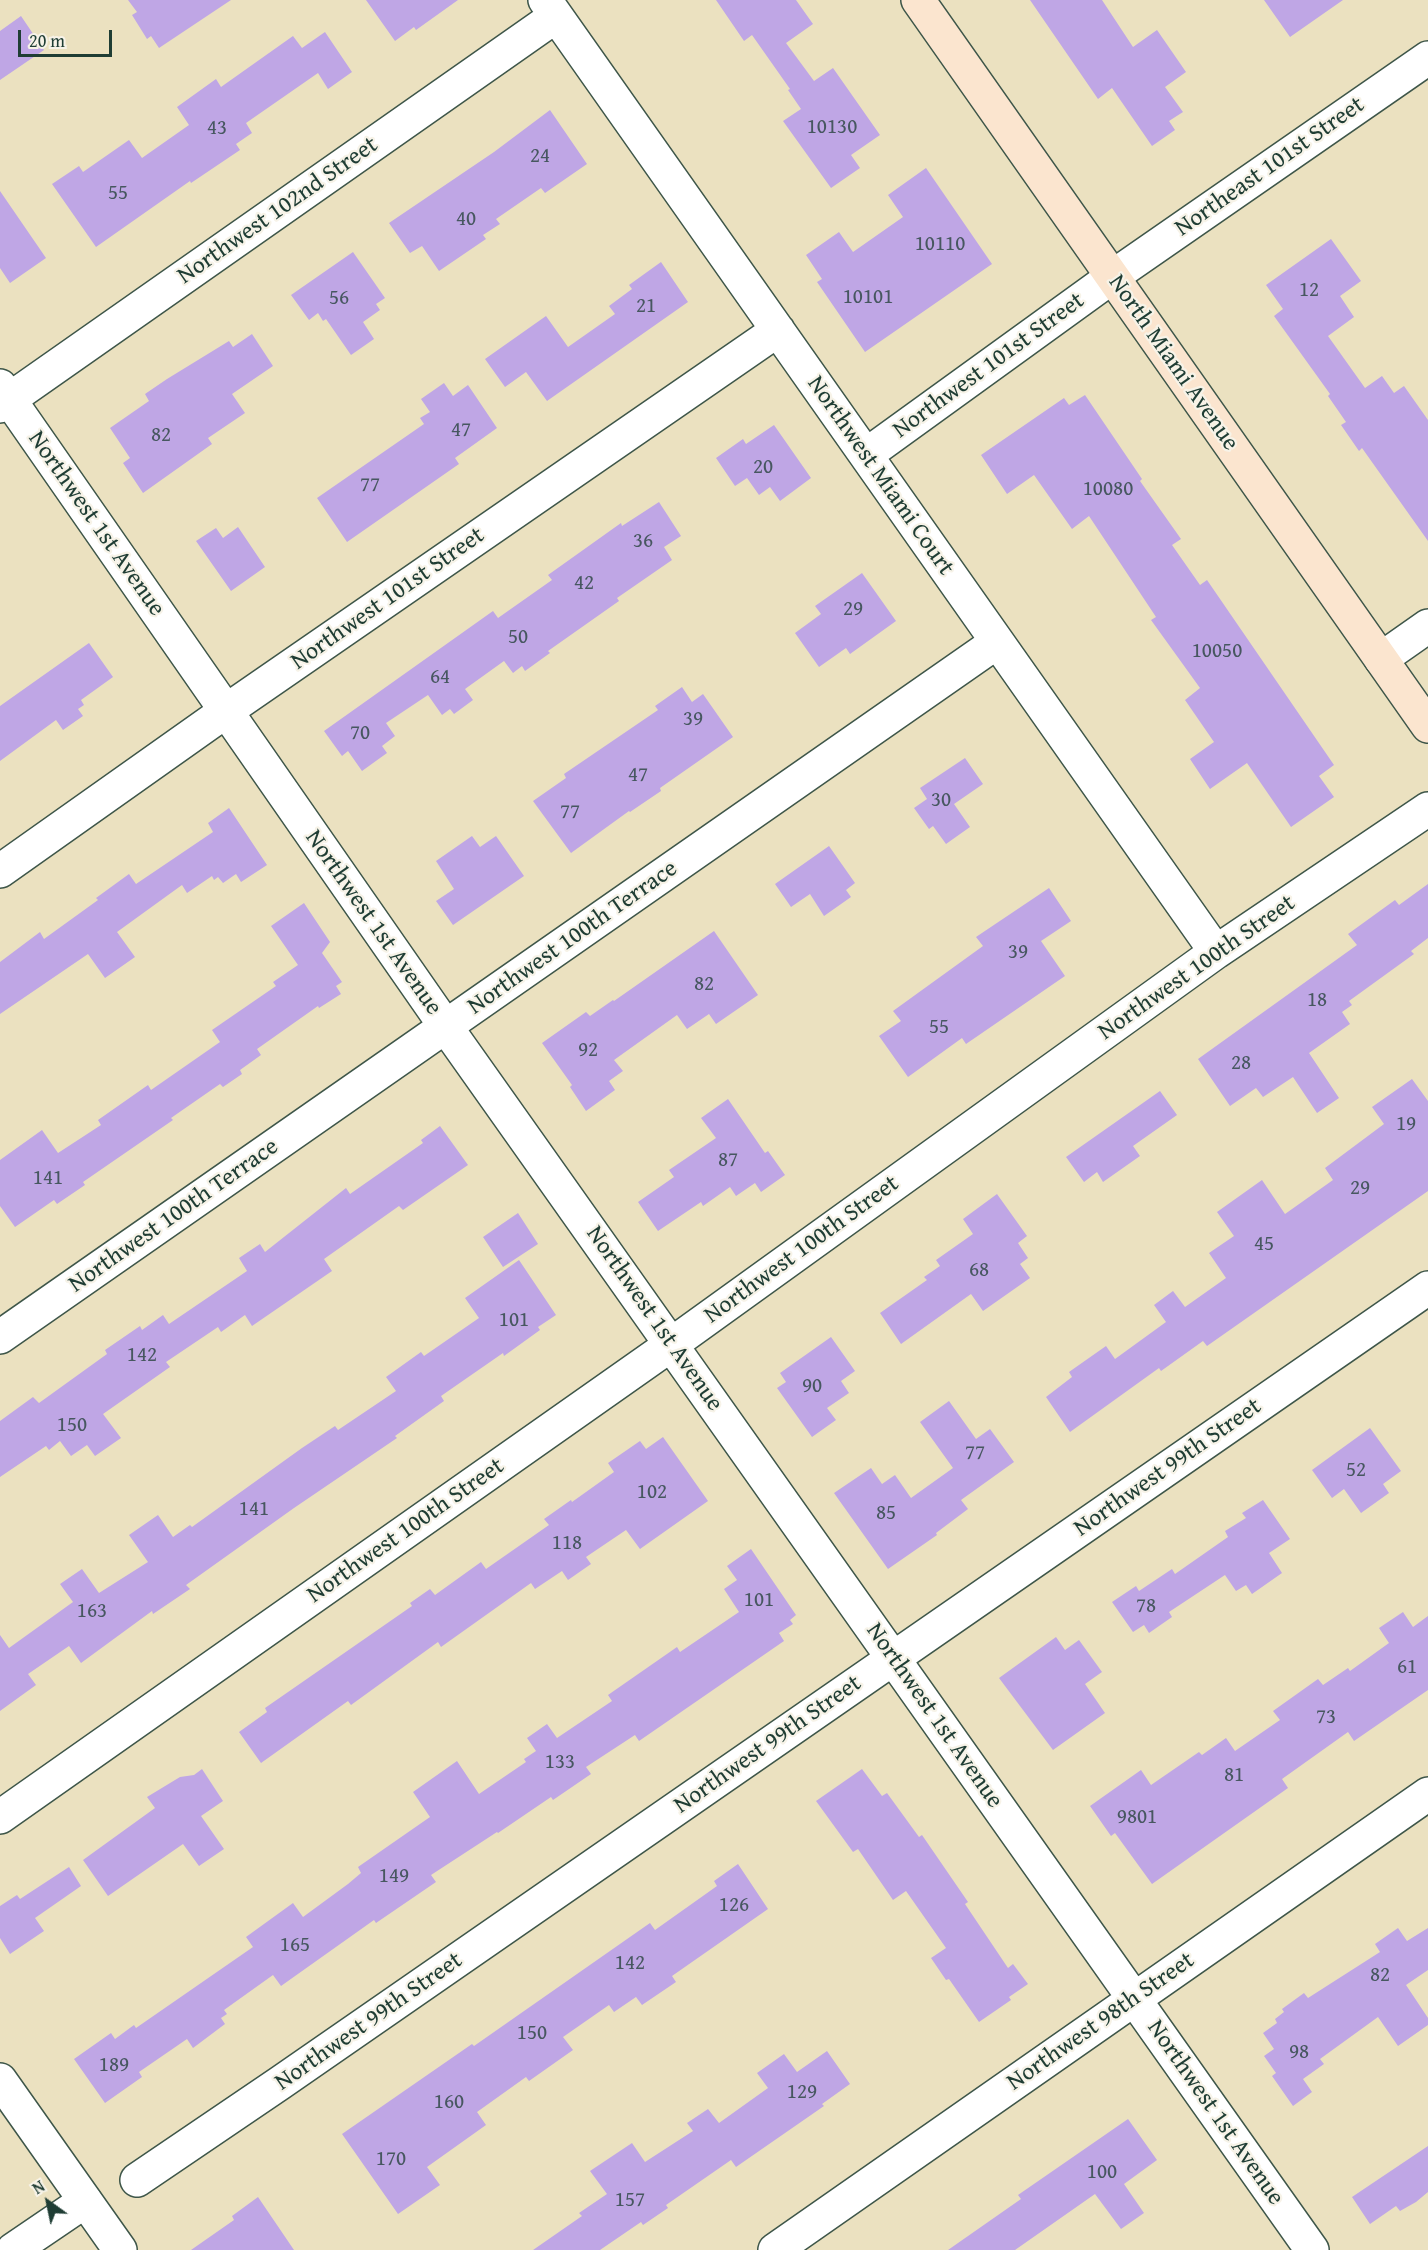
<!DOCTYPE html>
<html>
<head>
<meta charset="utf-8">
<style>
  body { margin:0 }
  #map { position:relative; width:1428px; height:2250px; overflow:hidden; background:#ebe1c0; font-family:"Gentium Book Plus",serif }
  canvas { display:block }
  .north { position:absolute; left:18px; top:2172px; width:60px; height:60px; -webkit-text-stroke:4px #f7f3e8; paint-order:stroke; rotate:327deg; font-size:16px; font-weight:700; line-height:24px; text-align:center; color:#1f3d34 }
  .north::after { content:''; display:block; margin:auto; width:21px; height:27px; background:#1f3d34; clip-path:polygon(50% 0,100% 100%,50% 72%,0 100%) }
  .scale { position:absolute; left:18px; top:30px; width:94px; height:27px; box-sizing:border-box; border:3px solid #1f3d34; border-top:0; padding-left:8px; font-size:18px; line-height:21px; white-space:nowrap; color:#1f3d34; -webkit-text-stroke:4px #f7f3e8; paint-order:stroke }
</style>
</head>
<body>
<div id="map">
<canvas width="1428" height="2250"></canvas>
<div class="north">N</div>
<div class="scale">20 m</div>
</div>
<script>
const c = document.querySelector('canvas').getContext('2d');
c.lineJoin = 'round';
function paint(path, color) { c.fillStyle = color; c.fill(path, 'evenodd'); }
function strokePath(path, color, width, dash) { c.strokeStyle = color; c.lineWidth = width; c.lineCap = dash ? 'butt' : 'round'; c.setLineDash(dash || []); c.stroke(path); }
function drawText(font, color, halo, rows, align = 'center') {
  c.font = font + ' "Gentium Book Plus",serif'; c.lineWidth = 4.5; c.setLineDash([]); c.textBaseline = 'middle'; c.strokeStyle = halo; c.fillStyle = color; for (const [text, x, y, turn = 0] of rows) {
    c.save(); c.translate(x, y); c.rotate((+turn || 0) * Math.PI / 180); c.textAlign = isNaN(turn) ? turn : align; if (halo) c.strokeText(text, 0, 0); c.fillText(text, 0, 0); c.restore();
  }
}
paint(new Path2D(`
  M128 0H231L159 48 151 36 147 39 132 15 137 12Z
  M366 0H458L416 30 414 27 395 41Z
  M716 0H796L813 24 786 43 814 81 833 68 880 135 851 155 860 168 831 188 783 121 801 109 788 90 790 89 752 35 744 41Z
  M1030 0H1102L1133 47 1157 30 1186 72 1165 87 1183 112 1169 121 1175 130 1152 146 1112 88 1098 99Z
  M1264 0H1343L1290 37Z
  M21 16 44 50 0 80V31Z
  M325 32 352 72 328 89 318 73 246 123 252 133 236 144 240 150 191 183 190 181 96 247 52 184 79 166 83 172 129 140 142 158 189 125 177 107 216 79 221 87 293 36 302 48Z
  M550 110 587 164 545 193 541 188 496 219 500 224 483 235 486 239 439 271 422 246 410 253 389 223 494 152Z
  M926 168 992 264 865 352 817 282 822 279 806 255 839 232 853 252 903 217 888 195Z
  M0 191 46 258 10 283 0 268Z
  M1331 239 1361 281 1340 296 1354 317 1328 336 1365 388 1382 376 1394 393 1404 386 1428 420V541L1362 448 1359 451 1341 425 1346 422 1328 396 1330 394 1274 316 1283 309 1266 285Z
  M353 252 385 298 376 304 380 310 363 322 374 339 351 355 326 319 323 321 318 313 309 320 291 295Z
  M661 262 688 302 547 401 526 372 505 387 485 359 546 316 568 347 615 314 609 306 632 289 629 285Z
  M252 334 273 366 232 394 245 413 208 438 212 444 143 493 123 463 130 458 110 428 149 401 145 394 167 379 229 341 233 347Z
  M444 383 453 396 468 385 497 428 455 458 459 464 347 542 317 498 424 424 420 418 430 412 421 399Z
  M1085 395 1142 479 1140 481 1181 539 1172 545 1200 585 1207 580 1334 765 1319 776 1334 797 1291 827 1247 763 1210 789 1190 759 1214 742 1185 700 1200 688 1151 620 1156 617 1089 516 1072 529 1034 475 1007 494 981 455 1064 398 1069 405Z
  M774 425 811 478 780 501 770 487 759 495 747 478 735 486 716 458 743 439 746 444Z
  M659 502 681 536 664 547 672 560 617 598 619 601 548 651 550 653 525 671 522 666 513 673 504 661 465 689 473 700 454 714 450 709 442 715 428 695 386 723 395 736 382 746 387 753 362 771 348 751 342 756 324 731 493 611 498 618 552 580 548 575 621 523 622 526Z
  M238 527 265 567 231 591 196 541 216 528 223 538Z
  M862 573 896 621 850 654 846 648 819 667 795 633 821 614 815 606Z
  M89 643 113 677 81 700 84 705 78 709 83 716 63 730 56 720 0 761V706Z
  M682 687 692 702 703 694 733 737 660 788 661 791 630 812 629 811 571 853 533 801 566 778 564 774 658 710 655 706Z
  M965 758 983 784 954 804 970 827 946 844 933 826 929 829 914 808 927 799 920 788Z
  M229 808 267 865 241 882 236 874 223 883 218 877 214 880 212 876 187 893 182 885 117 932 135 957 105 978 88 954 0 1014V962L40 932 44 939 98 900 96 898 129 874 136 884 213 832 208 823Z
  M472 836 480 847 496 836 524 876 453 925 436 901 454 889 436 861Z
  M829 846 855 883 846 890 851 897 824 916 810 894 791 907 775 884Z
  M1428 884V938L1411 951 1414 954 1349 1001 1352 1005 1342 1012 1350 1024 1309 1053 1339 1098 1317 1113 1293 1077 1263 1097 1256 1088 1230 1106 1198 1059 1357 945 1348 934 1395 900 1399 905Z
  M1049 888 1071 921 1041 941 1065 976 966 1044 962 1038 908 1077 879 1036 901 1021 893 1011 983 946 976 937Z
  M304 903 330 942 322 953 342 982 336 986 341 994 319 1008 318 1006 257 1049 261 1055 240 1070 242 1074 223 1087 220 1084 171 1118 173 1120 83 1182 85 1185 57 1204 54 1200 15 1227 0 1206V1160L42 1130 58 1153 101 1125 98 1120 148 1085 151 1090 220 1042 212 1030 276 986 273 982 298 965 271 926Z
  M714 931 758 995 716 1024 709 1014 687 1029 677 1015 614 1060 623 1071 609 1081 615 1090 586 1111 570 1087 572 1085 542 1043 586 1012 590 1016 613 1000 614 1001Z
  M1412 1079 1428 1101V1191L1207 1346 1203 1341 1161 1371 1159 1368 1070 1432 1046 1397 1072 1377 1069 1372 1106 1346 1115 1359 1166 1322 1154 1305 1173 1291 1185 1307 1226 1278 1209 1253 1234 1236 1217 1212 1262 1180 1285 1214 1333 1180 1325 1168 1384 1124 1372 1107Z
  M1160 1091 1177 1115 1133 1146 1140 1156 1103 1182 1097 1172 1084 1182 1066 1157Z
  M728 1099 765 1153 768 1151 785 1175 761 1192 755 1183 736 1196 730 1187 703 1206 701 1202 658 1231 638 1202 674 1177 669 1170 716 1138 701 1118Z
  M440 1126 468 1165 403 1210 399 1206 324 1259 332 1271 252 1326 245 1315 221 1332 218 1327 166 1362 170 1367 103 1414 121 1438 95 1456 87 1445 71 1456 60 1441 49 1450 46 1446 0 1477V1421L33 1397 39 1403 107 1354 105 1350 140 1326 142 1330 163 1315 169 1324 247 1271 239 1258 260 1244 265 1252 346 1188 350 1194 423 1143 421 1140Z
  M997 1194 1027 1236 1018 1243 1028 1258 1020 1264 1030 1278 983 1311 971 1294 901 1344 880 1313 927 1280 924 1277 940 1266 936 1260 973 1234 963 1219Z
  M518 1213 538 1244 503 1267 483 1237Z
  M519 1260 556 1315 538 1327 540 1330 504 1356 503 1353 441 1396 444 1401 395 1436 397 1438 294 1508 186 1585 190 1589 153 1614 152 1611 81 1663 69 1646 28 1674 36 1685 0 1711V1635L9 1648 73 1602 60 1584 82 1569 99 1593 148 1562 129 1535 158 1515 173 1537 190 1525 192 1527 302 1448 335 1426 338 1430 396 1391 386 1377 421 1352 424 1356 479 1318 465 1298Z
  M831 1337 855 1371 841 1381 849 1393 827 1408 836 1420 812 1437 777 1388 786 1382 780 1373Z
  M949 1401 976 1439 990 1429 1014 1462 961 1500 968 1509 936 1533 937 1535 888 1569 834 1493 871 1468 882 1484 895 1475 911 1498 953 1468 920 1422Z
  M1370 1428 1401 1471 1383 1484 1389 1493 1361 1513 1344 1489 1332 1498 1312 1470Z
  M663 1437 708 1501 640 1549 626 1530 586 1557 591 1564 568 1580 562 1571 535 1589 531 1583 441 1647 438 1642 351 1705 348 1701 261 1763 239 1732 267 1712 265 1708 412 1606 410 1603 430 1589 435 1595 481 1562 486 1569 549 1525 544 1519 571 1500 572 1502 614 1472 608 1463 640 1441 646 1449Z
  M1263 1500 1290 1539 1269 1553 1282 1573 1252 1594 1246 1585 1236 1591 1225 1575 1169 1612 1172 1617 1149 1633 1144 1625 1133 1632 1112 1602 1136 1586 1139 1591 1172 1569 1175 1574 1228 1537 1225 1531 1246 1518 1242 1513Z
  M751 1549 796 1615 790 1620 793 1624 779 1633 784 1641 639 1741 635 1735 586 1767 591 1774 553 1800 551 1797 498 1833 497 1832 431 1875 436 1882 376 1923 374 1920 281 1986 273 1975 224 2010 227 2014 221 2018 225 2024 193 2048 187 2039 139 2072 142 2077 105 2103 74 2059 111 2033 115 2039 134 2025 136 2028 253 1947 246 1937 293 1903 303 1917 348 1884 361 1873 358 1867 430 1817 413 1792 457 1761 479 1794 526 1762 524 1759 536 1751 527 1738 547 1724 557 1738 612 1701 608 1695 677 1647 680 1652 739 1612 724 1589 737 1580 727 1566Z
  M1403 1612 1413 1627 1428 1616V1690L1354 1741 1348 1732 1282 1779 1288 1788 1152 1884 1115 1833 1111 1836 1090 1806 1141 1770 1151 1785 1199 1752 1202 1755 1226 1738 1235 1751 1280 1720 1273 1711 1318 1679 1323 1685 1348 1668 1350 1671 1389 1643 1379 1628Z
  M1056 1637 1065 1650 1079 1640 1102 1672 1085 1684 1105 1713 1053 1750 999 1678Z
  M202 1769 223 1801 201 1816 224 1849 199 1866 183 1844 108 1896 83 1860 155 1808 147 1797 180 1777 194 1775Z
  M862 1769 882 1796 887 1793 919 1837 922 1835 968 1902 965 1904 1008 1968 1013 1964 1028 1984 1009 1997 1011 2000 979 2022 949 1979 946 1980 931 1958 946 1948 906 1891 893 1900 858 1849 853 1852 816 1801Z
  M738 1864 768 1909 672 1976 676 1982 642 2005 636 1997 614 2012 609 2005 563 2037 573 2050 529 2081 526 2077 477 2112 486 2125 427 2167 440 2185 398 2214 342 2134 472 2044 474 2046 650 1923 655 1930 717 1886 714 1881Z
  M69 1867 81 1886 35 1918 44 1931 10 1954 0 1938V1906L17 1895 20 1899Z
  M1398 1928 1407 1941 1428 1928V1970L1406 1985 1428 2018V2025L1398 2046 1378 2017 1320 2059 1324 2064 1303 2079 1312 2092 1293 2106 1272 2076 1276 2073 1264 2056 1274 2049 1263 2033 1277 2023 1275 2019 1284 2012 1282 2009 1304 1993 1308 1998 1380 1952 1375 1944Z
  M827 2051 850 2084 822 2104 824 2106 736 2167 731 2160 666 2205 668 2208 643 2225 641 2222 600 2250H533L582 2216 579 2213 607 2194 590 2171 632 2143 645 2162 693 2131 687 2123 708 2109 719 2123 768 2088 757 2073 784 2054 797 2072Z
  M1128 2119 1157 2160 1124 2184 1144 2213 1121 2229 1095 2194 1015 2250H948L1021 2199 1018 2195Z
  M1428 2146V2192L1416 2202 1400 2211 1396 2206 1370 2224 1352 2197Z
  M258 2197 294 2250H191L234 2220 232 2216Z`), '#bfa6e5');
const minor = new Path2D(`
  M545 0 1216 952
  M0 386 446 1027 1312 2250
  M0 406 556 16
  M866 455 1112 277 1428 58
  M1381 659 1428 626
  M0 871 226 711 778 330
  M0 1337 997 642
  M0 1817 672 1344 1216 952 1428 809
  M137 2180 280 2083 1428 1288
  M13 2250 85 2201
  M775 2250 1428 1794`);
const tertiary = new Path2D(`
  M0 2080 120 2250`);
const secondary = new Path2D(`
  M918 0 1428 726`);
strokePath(minor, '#3e5649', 36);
strokePath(tertiary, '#3e5649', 36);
strokePath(secondary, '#3e5649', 36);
strokePath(minor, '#fff', 33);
strokePath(tertiary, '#fff', 33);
strokePath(secondary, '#fbe5cf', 33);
drawText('21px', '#475760', null, [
  ["10130",832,128],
  ["43",217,129],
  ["24",540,157],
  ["55",118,194],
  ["40",466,220],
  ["10110",940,245],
  ["12",1309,291],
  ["10101",868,298],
  ["56",339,299],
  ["21",646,307],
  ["47",461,431],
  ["82",161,436],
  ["20",763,468],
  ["77",370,486],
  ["10080",1108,490],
  ["36",643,542],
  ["42",584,584],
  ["29",853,610],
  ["50",518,638],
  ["10050",1217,652],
  ["64",440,678],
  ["39",693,720],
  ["70",360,734],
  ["47",638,776],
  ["30",941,801],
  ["77",570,813],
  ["39",1018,953],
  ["82",704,985],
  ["18",1317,1001],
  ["55",939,1028],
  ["92",588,1051],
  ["28",1241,1064],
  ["19",1406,1125],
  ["87",728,1161],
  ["141",48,1179],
  ["29",1360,1189],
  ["45",1264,1245],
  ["68",979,1271],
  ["101",514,1321],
  ["142",142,1356],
  ["90",812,1387],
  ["150",72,1426],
  ["77",975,1454],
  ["52",1356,1471],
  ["102",652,1493],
  ["141",254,1510],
  ["85",886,1514],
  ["118",567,1544],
  ["101",759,1601],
  ["78",1146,1607],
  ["163",92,1612],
  ["61",1407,1668],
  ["73",1326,1718],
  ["133",560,1763],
  ["81",1234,1776],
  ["9801",1137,1818],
  ["149",394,1877],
  ["126",734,1906],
  ["165",295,1946],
  ["142",630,1964],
  ["82",1380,1976],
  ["150",532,2034],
  ["98",1299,2053],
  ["189",114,2066],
  ["129",802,2093],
  ["160",449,2103],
  ["170",391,2160],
  ["100",1102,2173],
  ["157",630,2201]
]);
drawText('24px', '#1f3d34', '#f7f3e8', [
  ["Northeast 101st Street",1270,167,-35],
  ["Northwest 102nd Street",278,211,-35],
  ["North Miami Avenue",1173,363,55],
  ["Northwest 101st Street",989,366,-36],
  ["Northwest Miami Court",880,476,55],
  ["Northwest 1st Avenue",96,524,55],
  ["Northwest 101st Street",388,599,-35],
  ["Northwest 1st Avenue",373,923,55],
  ["Northwest 100th Terrace",573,938,-35],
  ["Northwest 100th Street",1197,968,-35],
  ["Northwest 100th Terrace",174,1216,-35],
  ["Northwest 100th Street",802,1250,-36],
  ["Northwest 1st Avenue",654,1319,55],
  ["Northwest 99th Street",1168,1468,-35],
  ["Northwest 100th Street",406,1531,-35],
  ["Northwest 1st Avenue",934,1716,55],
  ["Northwest 99th Street",768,1745,-35],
  ["Northwest 99th Street",369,2022,-35],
  ["Northwest 98th Street",1101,2022,-35],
  ["Northwest 1st Avenue",1215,2113,55]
]);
</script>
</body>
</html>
